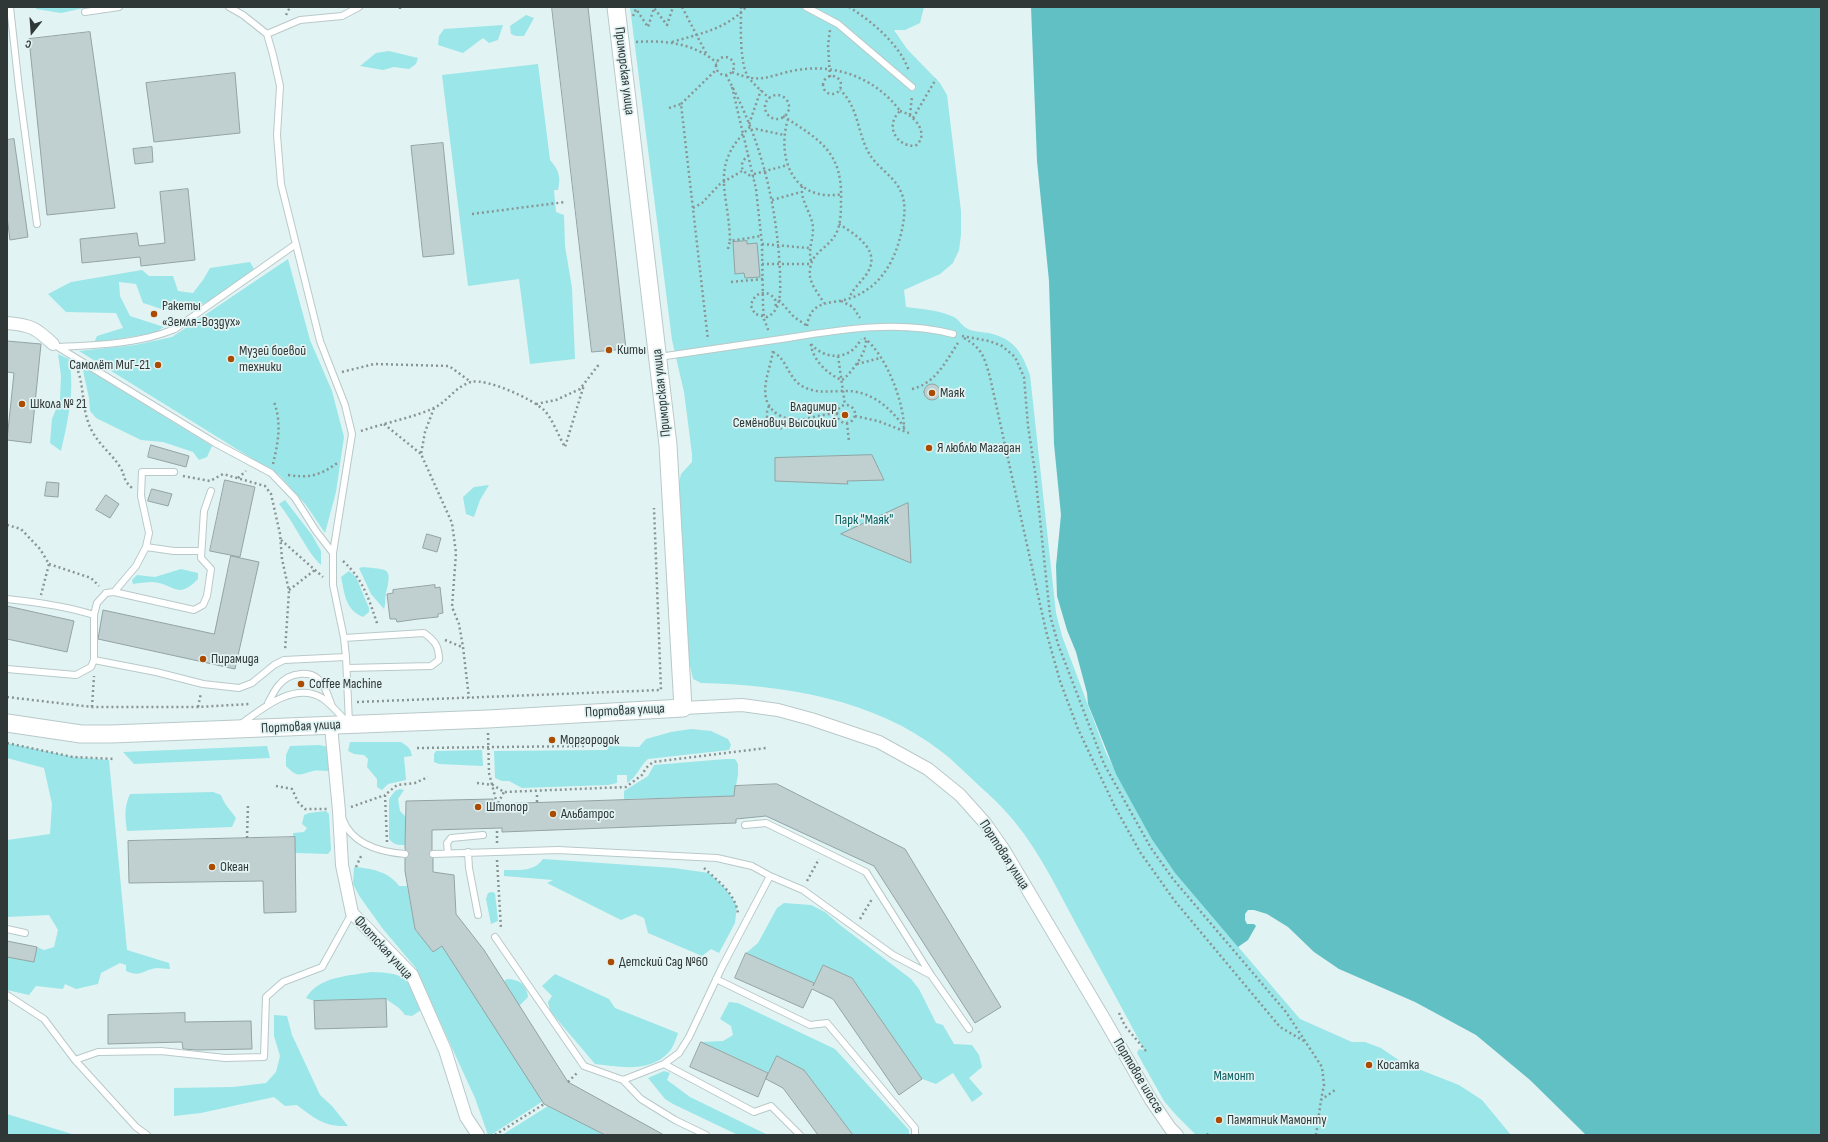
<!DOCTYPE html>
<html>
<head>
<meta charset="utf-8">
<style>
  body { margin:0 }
  #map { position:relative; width:1828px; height:1142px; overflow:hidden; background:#e2f3f3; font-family:"Sofia Sans Condensed",sans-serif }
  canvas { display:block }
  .frame { position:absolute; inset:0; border:8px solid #303737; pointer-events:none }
  .north { position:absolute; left:12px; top:12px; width:40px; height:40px; -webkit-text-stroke:3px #e2f3f3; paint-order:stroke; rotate:197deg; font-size:11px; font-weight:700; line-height:16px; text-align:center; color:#303737 }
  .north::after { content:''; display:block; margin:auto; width:14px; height:18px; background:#303737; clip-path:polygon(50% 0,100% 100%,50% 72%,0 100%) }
</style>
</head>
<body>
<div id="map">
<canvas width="1828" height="1142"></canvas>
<div class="frame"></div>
<div class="north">С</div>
</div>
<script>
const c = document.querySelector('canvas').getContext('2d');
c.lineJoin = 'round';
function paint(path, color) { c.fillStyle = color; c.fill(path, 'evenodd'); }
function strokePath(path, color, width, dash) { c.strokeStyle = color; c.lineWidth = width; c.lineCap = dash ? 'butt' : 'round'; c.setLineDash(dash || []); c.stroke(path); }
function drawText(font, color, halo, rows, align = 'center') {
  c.font = font + ' "Sofia Sans Condensed",sans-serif'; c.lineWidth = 3.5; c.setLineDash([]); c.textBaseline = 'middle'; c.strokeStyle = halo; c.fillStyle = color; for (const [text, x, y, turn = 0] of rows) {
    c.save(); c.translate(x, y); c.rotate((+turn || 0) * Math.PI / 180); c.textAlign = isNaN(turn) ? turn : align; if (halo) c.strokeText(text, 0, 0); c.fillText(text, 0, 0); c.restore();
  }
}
paint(new Path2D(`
  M36 7H89L61 13 36 9Z
  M630 7H924L920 23 905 30H894L907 49 940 83 947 95 961 211V235L959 250 953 263 940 274 904 290 906 307C922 309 939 310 954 317 959 320 963 327 968 329 974 332 983 332 989 333 1015 339 1022 353 1030 375L1056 613 1062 636 1106 753 1151 838 1175 873 1300 1019 1352 1042H1365L1381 1048 1403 1063 1459 1085 1482 1100 1511 1135H1196L1176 1115 1164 1101 1137 1053 1139 1049 1144 1050C1124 1011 1103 974 1082 935 1061 897 1042 855 1014 821 1002 806 986 792 972 779 962 770 953 760 942 752 875 699 784 685 701 683L693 679 689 662 679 483 681 474 692 462V454L684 392 672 340Z
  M526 15 534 18 524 36H516L511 34 510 26Z
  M503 25 498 40 489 43 483 38 463 53 438 45 439 36 444 29Z
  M389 51 418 58 416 64 409 69 394 67 383 70 360 66 376 53Z
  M538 64 550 160C559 170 561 177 558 190H554L556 212 564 215 565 246 572 288 575 359 530 364 519 279 468 286 442 75Z
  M288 259 310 340 332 391 344 437 336 492 325 533 306 505 280 476 79 351 135 345 172 337Z
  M250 262 254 269C229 286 199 317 167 310 159 309 151 305 143 303L136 284 119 282 120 296 130 316 164 327 154 333 94 343 97 336 123 328 116 313 66 312 48 294 71 282 142 270 149 276H173L178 291 193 293 203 280 210 268Z
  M58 354 69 359C75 390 68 421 61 451L50 443 52 419 60 399 61 376Z
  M82 366 212 446 207 457 199 460 193 452 163 442 141 440 96 418 90 411 89 398Z
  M489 485 480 500 474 517 466 514 463 497 474 487Z
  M285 500 312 535 321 551V565C305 550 295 523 279 504Z
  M363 567C387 570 393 566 386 593 385 598 386 603 384 609L371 594 359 568Z
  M181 569 198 573V579C177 601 174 583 152 582 146 582 140 583 133 584L132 580 137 575 155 577Z
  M349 571 356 577 369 608V612L363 617C345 609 345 595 341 577Z
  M691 729 711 731 728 739 731 745 729 750 648 759C640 766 637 777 627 783V775H617V783L608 785 522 788 509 781H502L495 778 494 751 607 750 609 746 639 747 646 739 671 732Z
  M350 742H401C407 746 411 748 412 756L404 757 406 780 388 784 382 790 377 787V779L367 767 368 759 364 755 354 754 348 751Z
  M7 743 73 757 109 760 127 950 169 963 170 969C166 969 161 968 157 968 144 969 142 978 126 971V965L120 963 101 973 98 984 76 989 65 984 63 989 36 986 29 995 7 990V957L34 962 37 947 44 950 54 947 58 930 49 915 7 917V840L50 834 52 804 44 768 7 758Z
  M319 745 329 747 330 771C324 771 318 770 313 771 298 775 298 778 286 766V755L290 746Z
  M267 746 270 758 134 764 123 752Z
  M482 750 483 766 439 764 434 762V754L436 751Z
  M726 759H735L738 764V775L734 796 624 799V791L648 776 654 765Z
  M400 789 404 790 398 799 400 811 406 817 405 845C398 845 394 845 389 839V799L395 791Z
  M213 792 221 795C225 806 230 809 236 818L232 827 127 831C125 817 124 807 130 794Z
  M326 811 329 814 331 850 328 854 295 853 293 833 304 832 307 828 302 824 304 815 309 813Z
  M543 859 674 868 709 873 726 889 737 906 735 923 719 953 711 949 702 956 648 933 644 918 635 914 621 920 547 883 553 880 504 876V870C519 870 534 872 543 859Z
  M354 867C370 868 390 872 399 886H407L415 929 433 952 442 946 543 1101 491 1135H488L475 1098 415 967 383 929 360 897 353 884Z
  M492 892 495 893 498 921 491 924 486 899 488 893Z
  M784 903 811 905 825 912 840 925 911 979 919 989 936 1023 943 1025 954 1044 972 1045 979 1055 982 1067 969 1078 983 1094 972 1102 953 1073 936 1084 922 1079 852 978 823 965 814 983 746 953 758 943 777 908Z
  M371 972C406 973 410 978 421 1010L412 1016 405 1015 399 1008 386 999 314 1001 306 998C319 976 349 976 371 972Z
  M555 974 609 999 615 1008 678 1033C676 1039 673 1048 669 1052 650 1073 620 1067 595 1064L550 1011 548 1002 552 996 542 986Z
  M507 979C519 979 527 985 528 997L519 1006 504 981Z
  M729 1002 738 1003 835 1049 909 1130V1135H853L804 1070 777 1056 769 1073 701 1042 723 1041 733 1035 731 1026 720 1019Z
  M274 1015 287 1016 292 1035 320 1095 332 1106 348 1126C325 1127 315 1119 297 1105L285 1106 274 1097 201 1113 174 1116V1088L233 1087 266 1083 276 1072 280 1056 274 1036Z
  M664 1071 670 1073 667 1080 690 1097 768 1135H738L673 1104 665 1099 648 1078Z
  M548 1106 551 1108 605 1135H502Z
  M7 1114 75 1135H7Z`), '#9be6e8');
paint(new Path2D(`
  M1031 7H1821V1135H1586L1530 1080 1476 1035 1415 1002 1339 969 1314 952 1288 927 1267 914 1254 910H1248L1245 914V920L1247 924H1254L1256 926 1248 940 1238 947 1175 873 1151 838 1116 774 1088 704 1087 693 1076 652 1067 630 1057 596 1056 566 1061 515 1054 444 1049 281 1037 161Z`), '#61c0c3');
const building = new Path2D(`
  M552 7H588L626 349 592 352Z
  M90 32 115 208 47 215 29 39Z
  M235 73 240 133 154 142 146 83Z
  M14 139 28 237 10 240 7 217V140Z
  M443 143 454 254 423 257 411 146Z
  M152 147 153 162 135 164 133 149Z
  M188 189 195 260 141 266 140 257 82 263 80 239 137 233 139 246 165 243 160 192Z
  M747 241V244L757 243 760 277 745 278 744 273 735 274 733 242Z
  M7 341 41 344 31 443 7 440 14 373 7 372Z
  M924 392a8 8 0 1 1 16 0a8 8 0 1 1-16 0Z
  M151 445 189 456 186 467 148 457Z
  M872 455 884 480 847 481 848 484 775 481V458Z
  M225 480 255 487 240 557 210 551Z
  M47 482 59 483 58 497 45 496Z
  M152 489 172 494 168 506 148 501Z
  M106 495 119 504 110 518 96 510Z
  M908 503 911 563 841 534Z
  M427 534 441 538 437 552 423 548Z
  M231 556 259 562 235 669 98 639 103 610 214 634Z
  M435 585V588L440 587 443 613 438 614V617L418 619 397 622 396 619H390L387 594 393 593V590Z
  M7 606 74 621 67 652 7 639Z
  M777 784 905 849 1001 1007 975 1023 874 866 766 816 736 819V823L502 832V828L432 830V850L429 854 433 858V872L454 875 456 914 484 950 568 1082 664 1135H605L544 1104 442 946 433 952 415 929 405 871V858L409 854 405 849 406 801 493 799V804L734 796 735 786Z
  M295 837 296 912 264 913 263 881 129 883 128 841Z
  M7 941 37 947 34 962 7 957Z
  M746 953 814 983 813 986 823 965 852 978 922 1079 899 1095 833 999 812 989 803 1008 735 978Z
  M386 999 387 1027 315 1029 314 1001Z
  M185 1013V1022L251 1021 252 1049 197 1050 183 1049 182 1042 108 1044V1015Z
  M701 1042 768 1073 758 1097 690 1067Z
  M777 1056 804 1070 853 1135H818L783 1088 766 1079Z`);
paint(building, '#c0d0d0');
strokePath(building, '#93a3a3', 1);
const lane = new Path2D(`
  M10 7 19 88 37 224
  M229 7 243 15 267 34 273 55 280 86 277 135 281 184 320 341 345 405 352 434 333 553
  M806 7 838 24 912 87
  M85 12 119 7
  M267 34 300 20 342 16 359 7
  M53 344 215 443 271 473 295 498 316 531 333 553V585L344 638 424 633C435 641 439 646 439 660L431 666 347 668
  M59 347C98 345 138 344 175 329L296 244
  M659 357C702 351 745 344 788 338 843 329 899 320 953 334
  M146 547 174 551H201
  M114 592 136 566 146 547 149 533 141 496 142 472H174
  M7 599C37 602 65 606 94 615L97 603 106 593 114 592 194 610 203 605 207 596 211 569 201 558 204 511 211 491
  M344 638 346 657
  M94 660 156 672 203 684 239 688 252 683 274 665 284 660 346 657 349 723
  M7 669 76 675 91 667 94 660V615
  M268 703C271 698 274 691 278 686 289 672 313 668 323 685 327 691 329 699 332 706
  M241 724C261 709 295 681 322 698 331 704 339 714 347 722
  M343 820C353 845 380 852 405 854
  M745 825 766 823 866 872 931 975
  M468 852 469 868 478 915
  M448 853 447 843 451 838 483 835
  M433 854 558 850 717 858 752 866 770 876 722 967 689 1037 679 1053 664 1064 623 1080 584 1066 495 937
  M770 876 803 890 893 955 931 975 969 1029
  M7 929 25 933
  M716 979 810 1025 827 1023 915 1128V1135
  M7 995 44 1019 75 1060 136 1127 147 1135
  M75 1060 98 1052 161 1051 225 1058 264 1057 266 997 283 982 322 967 352 913
  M664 1064 754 1112 771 1106 800 1135
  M623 1080 641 1099 675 1120 706 1135`);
const street = new Path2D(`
  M7 323C31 325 36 328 53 344
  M683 708 742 705 778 710 811 719 879 742 928 769 960 795 985 823 1004 850 1102 1015 1151 1100 1170 1128 1177 1135
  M331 726 339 811 342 865 352 913 412 975 445 1050 466 1117 478 1135`);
const secondary = new Path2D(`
  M7 723 81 734H111L488 719 683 708 668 445 616 7`);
strokePath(lane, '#b9c9c9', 8);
strokePath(street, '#b9c9c9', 14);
strokePath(secondary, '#b9c9c9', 19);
strokePath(new Path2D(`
  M400 7V11
  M682 7 707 55
  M741 7C741 24 739 65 749 78 755 86 763 92 769 98
  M849 7C873 22 900 45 909 71
  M286 15 290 7
  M633 16 636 9 648 27 654 8 667 25 673 7
  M636 42C665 40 694 43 717 63
  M672 42C699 34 727 29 746 7
  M716 66a9 9 0 1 1 18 0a9 9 0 1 1-18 0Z
  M732 72C763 85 768 75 797 70 836 63 877 79 900 111
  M726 75C760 136 777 203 780 273 780 287 783 310 767 317L755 314 751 306C753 293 766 288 775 299L776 307
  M823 85a9 9 0 1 1 18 0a9 9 0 1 1-18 0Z
  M830 77 828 45 830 30
  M732 87 756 189 762 244 763 305 764 319 769 332
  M765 107a12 12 0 1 1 24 0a12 12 0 1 1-24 0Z
  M681 104 717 69
  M669 108 681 104 708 340
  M900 111C914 114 931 135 915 146 895 146 885 125 900 111Z
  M910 115 912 96
  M783 116C820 140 843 152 841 201 841 212 841 227 834 237 826 249 811 253 810 270 808 282 818 293 824 303
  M913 118 936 79
  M788 119C776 159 794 203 842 194
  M749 124 761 90
  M750 127C708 166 729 192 730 241L761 236
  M751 130 756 129 784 135
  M749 155C737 164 741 173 754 177
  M754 174 788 165
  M802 186C800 202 813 214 813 229 813 241 808 248 811 261
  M772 200 801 192
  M693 208 702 203 720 184 742 171
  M472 214 565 202
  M839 224C856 235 883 251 866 275 860 283 853 289 849 298
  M762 244 809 248
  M728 249 730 241
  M762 264H811
  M731 282 763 279
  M779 300 794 317 806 325
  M841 301 853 307 860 318
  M807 326C811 298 832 305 851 298 880 287 894 263 901 234 904 221 907 205 901 192 895 177 878 168 870 155 857 134 859 107 840 90
  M962 336 989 341 1002 346 1015 357 1024 377 1028 426 1035 472 1050 615 1058 644 1104 764 1151 848 1173 879 1286 1012 1322 1067 1324 1085 1321 1100
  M864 338C886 354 905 404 904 431
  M964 338C983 349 984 357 990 377L1046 631 1060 681 1078 729 1115 807 1140 852 1174 900 1280 1027 1304 1041
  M811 344C826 361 851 360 861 339
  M811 344C812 359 828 375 842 380L845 378C854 368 866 354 866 340
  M773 351C770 372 755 398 777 414 784 418 790 420 797 420 811 419 823 413 837 414
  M773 352C787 359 788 378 802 386 816 394 829 391 844 391 870 390 890 407 904 427
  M838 356 845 405
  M857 364 880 358
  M78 371C85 391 81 410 92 431 100 446 112 454 120 467 126 477 122 479 132 488
  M342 372 374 364 449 366 471 382
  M912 389C935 384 946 361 958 343
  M536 404 556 400 580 389 600 363
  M837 414a9 9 0 1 1 18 0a9 9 0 1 1-18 0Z
  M769 406C763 418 770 430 784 428L793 420
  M434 408 425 432 421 454 452 523 456 553 452 607 459 624 463 647 469 698
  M855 416 878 421 909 433
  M847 423 849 442
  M384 424 421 454
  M361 431C384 423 412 418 434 408 447 402 456 386 471 382 487 378 532 399 544 410 552 418 559 437 565 447L584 385
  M273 464C278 443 282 423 274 402
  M288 475C308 478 320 476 337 463
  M183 476 210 481 223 474 265 486 271 494 280 534 282 559 289 591 285 651
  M238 478 246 471
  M7 525 21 529 40 549 49 564 41 595
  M281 540 323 577
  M343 561C364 580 369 600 378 626
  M49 564 91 578 99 586
  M289 590 315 570
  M445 640 462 647
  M7 697 92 707H198L250 704
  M357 702 661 690 654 508
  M92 707 94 676
  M198 707 201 693
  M488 733 489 773 497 804
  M7 743 73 757 115 759
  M417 748 585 746
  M477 783 493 785 504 792 626 787 642 775 646 768 653 762 766 748
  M276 786 292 789 298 802 305 809H327
  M537 802V792
  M498 803 504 792
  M351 807 385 795
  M247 838 248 804
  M387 842 385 795 397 785 415 783 428 777
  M497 843V830
  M497 860 501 929
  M356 867 362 854
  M704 868C718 881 736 894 738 914
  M807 881 819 859
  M860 919 872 899
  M1119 1013 1125 1026 1146 1051
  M568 1082 578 1072
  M495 1135 544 1104
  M1207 1135 1210 1132
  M1316 1135 1321 1100 1335 1090`), '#899595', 2.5, [2, 3]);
strokePath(lane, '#fff', 6);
strokePath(street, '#fff', 12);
strokePath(secondary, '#fff', 17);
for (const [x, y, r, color] of [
  [154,314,4,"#ab4b00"],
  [609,350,4,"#ab4b00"],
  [231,359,4,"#ab4b00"],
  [158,365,4,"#ab4b00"],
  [932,393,4,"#ab4b00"],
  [22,404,4,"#ab4b00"],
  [845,415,4,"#ab4b00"],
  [929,448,4,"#ab4b00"],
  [203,659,4,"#ab4b00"],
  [301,684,4,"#ab4b00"],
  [552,740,4,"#ab4b00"],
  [478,807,4,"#ab4b00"],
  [553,814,4,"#ab4b00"],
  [212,867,4,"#ab4b00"],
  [611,962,4,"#ab4b00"],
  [1369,1065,4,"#ab4b00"],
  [1219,1120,4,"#ab4b00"]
]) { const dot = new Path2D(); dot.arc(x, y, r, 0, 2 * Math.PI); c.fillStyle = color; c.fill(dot); strokePath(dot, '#e2f3f3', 1.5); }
drawText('14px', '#303737', '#e2f3f3', [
  ["Приморская улица",624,71,83],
  ["Приморская улица",662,393,-96],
  ["Портовая улица",625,711,-3],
  ["Портовая улица",301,727,-3],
  ["Портовая улица",1004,855,57],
  ["Флотская улица",383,948,48],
  ["Портовое шоссе",1138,1076,59]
]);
drawText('14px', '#303737', '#e2f3f3', [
  ["Ракеты",162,306],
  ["«Земля-Воздух»",162,322],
  ["Киты",617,350],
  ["Музей боевой",239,351],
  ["техники",239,367],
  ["Самолёт МиГ-21",150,365,"right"],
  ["Маяк",940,393],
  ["Школа № 21",30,404],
  ["Владимир",837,407,"right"],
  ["Семёнович Высоцкий",837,423,"right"],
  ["Я люблю Магадан",937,448],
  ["Пирамида",211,659],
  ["Coffee Machine",309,684],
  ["Моргородок",560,740],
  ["Штопор",486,807],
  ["Альбатрос",561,814],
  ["Океан",220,867],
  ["Детский Сад №60",619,962],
  ["Косатка",1377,1065],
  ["Памятник Мамонту",1227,1120]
], 'left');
drawText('14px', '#095e60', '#e2f3f3', [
  ["Парк \"Маяк\"",864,520],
  ["Мамонт",1234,1076]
]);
</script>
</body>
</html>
